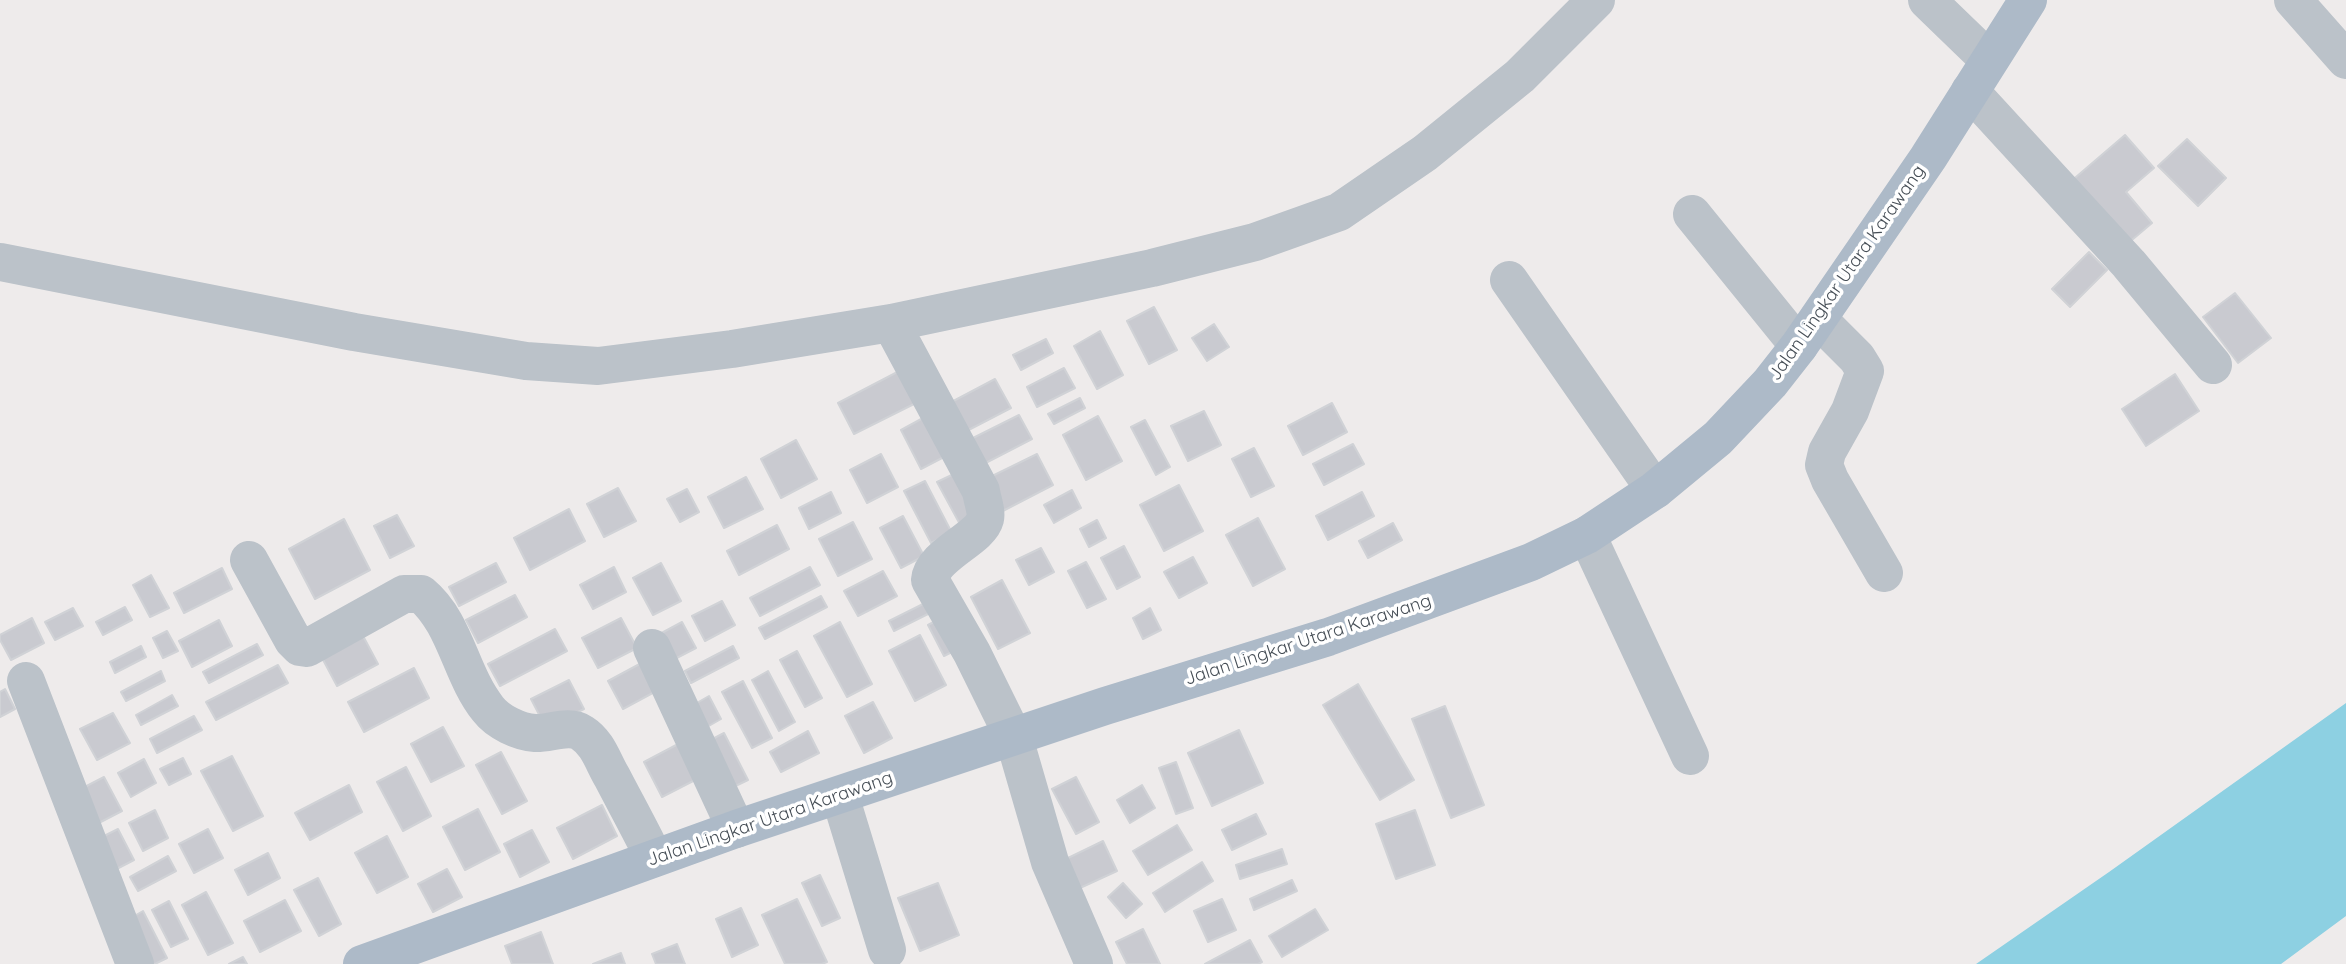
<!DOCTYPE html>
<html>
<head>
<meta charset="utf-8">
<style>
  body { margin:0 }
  canvas { display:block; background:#eeebeb }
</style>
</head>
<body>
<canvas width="2346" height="964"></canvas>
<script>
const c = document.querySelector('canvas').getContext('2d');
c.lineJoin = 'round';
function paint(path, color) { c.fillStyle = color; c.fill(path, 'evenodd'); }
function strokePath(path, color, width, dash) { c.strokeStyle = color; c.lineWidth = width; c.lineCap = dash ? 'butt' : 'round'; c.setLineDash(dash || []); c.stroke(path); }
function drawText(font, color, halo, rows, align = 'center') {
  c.font = font + ' Quicksand,sans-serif'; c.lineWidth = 7; c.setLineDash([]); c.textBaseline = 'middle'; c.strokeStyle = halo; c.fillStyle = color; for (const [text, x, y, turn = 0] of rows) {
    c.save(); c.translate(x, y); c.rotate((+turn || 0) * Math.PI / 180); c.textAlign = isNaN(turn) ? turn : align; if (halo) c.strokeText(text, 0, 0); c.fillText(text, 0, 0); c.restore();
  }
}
paint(new Path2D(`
  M2346 703V916L2281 964H1976L2109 872Z`), '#8dd0e2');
const building = new Path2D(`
  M2125 135 2154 168 2126 192 2152 223 2126 245 2069 183Z
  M2187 139 2226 178 2198 206 2158 166Z
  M2089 252 2107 270 2070 307 2052 289Z
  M2235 293 2271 338 2238 363 2203 317Z
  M1154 307 1177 350 1149 364 1127 321Z
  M1214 324 1229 347 1207 361 1192 338Z
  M1100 331 1123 375 1097 389 1074 346Z
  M1046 339 1053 353 1021 370 1013 355Z
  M905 368 922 400 854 434 838 403Z
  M1064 368 1075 388 1037 407 1027 387Z
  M2175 374 2199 411 2146 446 2122 409Z
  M995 379 1011 408 957 436 942 407Z
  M1080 398 1085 408 1054 424 1048 414Z
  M1332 403 1347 432 1303 455 1288 426Z
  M1204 411 1221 445 1188 461 1171 426Z
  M1019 415 1032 439 974 469 961 444Z
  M1098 416 1122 461 1086 480 1063 435Z
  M923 418 944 457 921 469 901 430Z
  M1145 420 1170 467 1156 475 1131 427Z
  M796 440 817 479 781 498 761 459Z
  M1353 444 1364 464 1324 485 1313 464Z
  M1254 448 1274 486 1251 497 1232 459Z
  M881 454 898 487 867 503 850 470Z
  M1037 454 1053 485 997 514 980 482Z
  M958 472 982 518 962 528 937 482Z
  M746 477 763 509 724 528 708 497Z
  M925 481 952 533 931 543 904 491Z
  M1179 485 1203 531 1164 551 1140 505Z
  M618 488 636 521 604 537 587 504Z
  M687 489 699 512 680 522 667 499Z
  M1072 490 1081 508 1054 523 1044 505Z
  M831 492 841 513 809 529 799 508Z
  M1362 492 1374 516 1328 540 1316 516Z
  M569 509 585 541 530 570 514 538Z
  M397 515 414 546 390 558 374 526Z
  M903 516 924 556 901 568 880 528Z
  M1258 518 1285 569 1253 586 1226 535Z
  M344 519 370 570 315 599 289 549Z
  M1097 520 1106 538 1089 547 1080 529Z
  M853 522 872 559 838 576 819 539Z
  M1393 523 1402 540 1368 558 1359 541Z
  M777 525 789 549 739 575 727 551Z
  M1124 546 1140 577 1117 589 1101 558Z
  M1041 548 1054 572 1029 585 1016 560Z
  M1193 557 1207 583 1179 598 1164 572Z
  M1086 562 1106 599 1087 608 1068 571Z
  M496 563 506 582 459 606 449 587Z
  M661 563 681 601 653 615 633 578Z
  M614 567 626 592 593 609 580 585Z
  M810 567 820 585 760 616 750 598Z
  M222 568 232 589 184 613 174 593Z
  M883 571 897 596 858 616 844 591Z
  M151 575 169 608 150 617 133 585Z
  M1002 580 1030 633 998 649 971 597Z
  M515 595 527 617 478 643 466 620Z
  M821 596 827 607 765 639 759 628Z
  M722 601 735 625 705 641 692 616Z
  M929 601 934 611 894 631 889 621Z
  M125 607 132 620 103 635 96 622Z
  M73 608 83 626 55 640 45 622Z
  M1150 608 1161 630 1143 639 1133 618Z
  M948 614 964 646 944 656 928 625Z
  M32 618 44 643 11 660 0 640V635Z
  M621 618 637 648 598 668 582 638Z
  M219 620 232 646 192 667 179 641Z
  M682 622 696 648 669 662 656 636Z
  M840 622 872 684 847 697 814 636Z
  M555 629 567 651 500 686 488 664Z
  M167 631 178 651 163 658 153 638Z
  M362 634 378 664 337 686 321 656Z
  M920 635 946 685 915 701 889 651Z
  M257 644 263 655 209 683 203 672Z
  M141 646 146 657 115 673 110 662Z
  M733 646 739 658 691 683 685 671Z
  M797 651 822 698 805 707 780 660Z
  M647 660 662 688 623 709 608 681Z
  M278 665 288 683 216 720 206 702Z
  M414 668 429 698 364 732 348 702Z
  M161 671 165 681 126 701 121 692Z
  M768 671 795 722 779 731 752 680Z
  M569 680 584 709 546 728 531 699Z
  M743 681 772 738 752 748 722 692Z
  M1358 684 1414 780 1380 800 1323 705Z
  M5 689 15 709 0 717V692Z
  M172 695 178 706 141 725 136 715Z
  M709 696 721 719 707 727 695 704Z
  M873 702 892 738 864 753 845 716Z
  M1445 706 1484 805 1451 818 1412 719Z
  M113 713 130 743 97 760 80 729Z
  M194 716 202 730 157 753 150 739Z
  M443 727 464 766 431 782 411 744Z
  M1239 730 1263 783 1212 806 1188 753Z
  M808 731 819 753 781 772 770 752Z
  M724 733 748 780 725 791 701 745Z
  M680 743 699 778 662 797 644 762Z
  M501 752 527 801 502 814 476 765Z
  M232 756 263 816 233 831 201 771Z
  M183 758 191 774 169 785 160 769Z
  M144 759 156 783 131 797 118 773Z
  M1176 762 1193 808 1176 814 1159 768Z
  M406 767 431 816 403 831 377 782Z
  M104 777 122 811 91 827 73 793Z
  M1076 777 1099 822 1076 834 1052 789Z
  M349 785 362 812 310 840 295 813Z
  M1142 785 1155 808 1130 823 1117 800Z
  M602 805 617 836 573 859 557 828Z
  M478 809 500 852 465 870 443 827Z
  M155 810 168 838 143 851 129 823Z
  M1415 810 1435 865 1396 879 1376 824Z
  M1256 814 1266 834 1232 850 1222 830Z
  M1177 825 1192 850 1148 875 1133 851Z
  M118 829 134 860 107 874 92 842Z
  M208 829 223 858 194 873 179 844Z
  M532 830 549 862 520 877 504 844Z
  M387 836 408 877 377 893 355 853Z
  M1103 841 1117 871 1080 888 1066 859Z
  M1282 849 1287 864 1240 879 1236 865Z
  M268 853 280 878 248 895 235 870Z
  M168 856 176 871 138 891 130 877Z
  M1202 862 1213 881 1165 912 1153 893Z
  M447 869 462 897 433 912 418 884Z
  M820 875 840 918 822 926 802 883Z
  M318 878 341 924 319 936 294 890Z
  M1292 880 1297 891 1254 910 1250 899Z
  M938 883 959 935 920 951 898 898Z
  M1123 883 1142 904 1126 918 1108 897Z
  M206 892 233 943 208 955 182 905Z
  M797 899 827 962 822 964H785L762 915Z
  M1222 899 1236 930 1208 942 1194 911Z
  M285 900 301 931 260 952 244 921Z
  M169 901 188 939 171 947 152 910Z
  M741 908 758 945 732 957 716 919Z
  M1315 909 1328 930 1282 957 1269 936Z
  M143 911 167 958 155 964H144L122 923Z
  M1143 929 1160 964H1127L1116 942Z
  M541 932 553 964H512L505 946Z
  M1250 940 1262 962 1258 964H1205Z
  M677 944 685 964H656L652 954Z
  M621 953 625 964H593Z
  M243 957 247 964H229Z`);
paint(building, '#c9cad0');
strokePath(building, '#d0d2d6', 2);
strokePath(new Path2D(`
  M1927 0 1989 60
  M2293 0 2346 60
  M1970 91 2129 264 2213 365
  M1692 214 1799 346
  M0 262 354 332 526 361 598 366 732 349 891 323 1152 268 1255 242 1339 212 1425 153 1520 76 1596 0
  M1509 280 1655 490
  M1818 319 1857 358 1865 371 1850 411 1827 452 1824 465 1830 480 1884 573
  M891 323 981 491C982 499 987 511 985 519 980 539 932 555 930 580L972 653 1014 738 1050 862 1094 964
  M1587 535 1690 756
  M249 560 293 640 300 647 307 648 404 594H421C456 623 460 674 488 709 498 722 519 732 535 733 549 734 569 724 582 733 598 743 603 762 612 777 626 804 641 831 654 858
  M652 648 736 829
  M26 681 135 964
  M840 796 887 950`), '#bbc2c9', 38);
strokePath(new Path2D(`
  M362 964 736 829 1105 706 1328 637 1531 562 1587 535 1655 490 1718 438 1770 383 1799 346 1928 158 2028 0`), '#adbac8', 38);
drawText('18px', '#464e56', '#fff', [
  ["Jalan Lingkar Utara Karawang",1847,273,-55],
  ["Jalan Lingkar Utara Karawang",1308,640,-18],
  ["Jalan Lingkar Utara Karawang",770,819,-19]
]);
</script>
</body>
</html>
